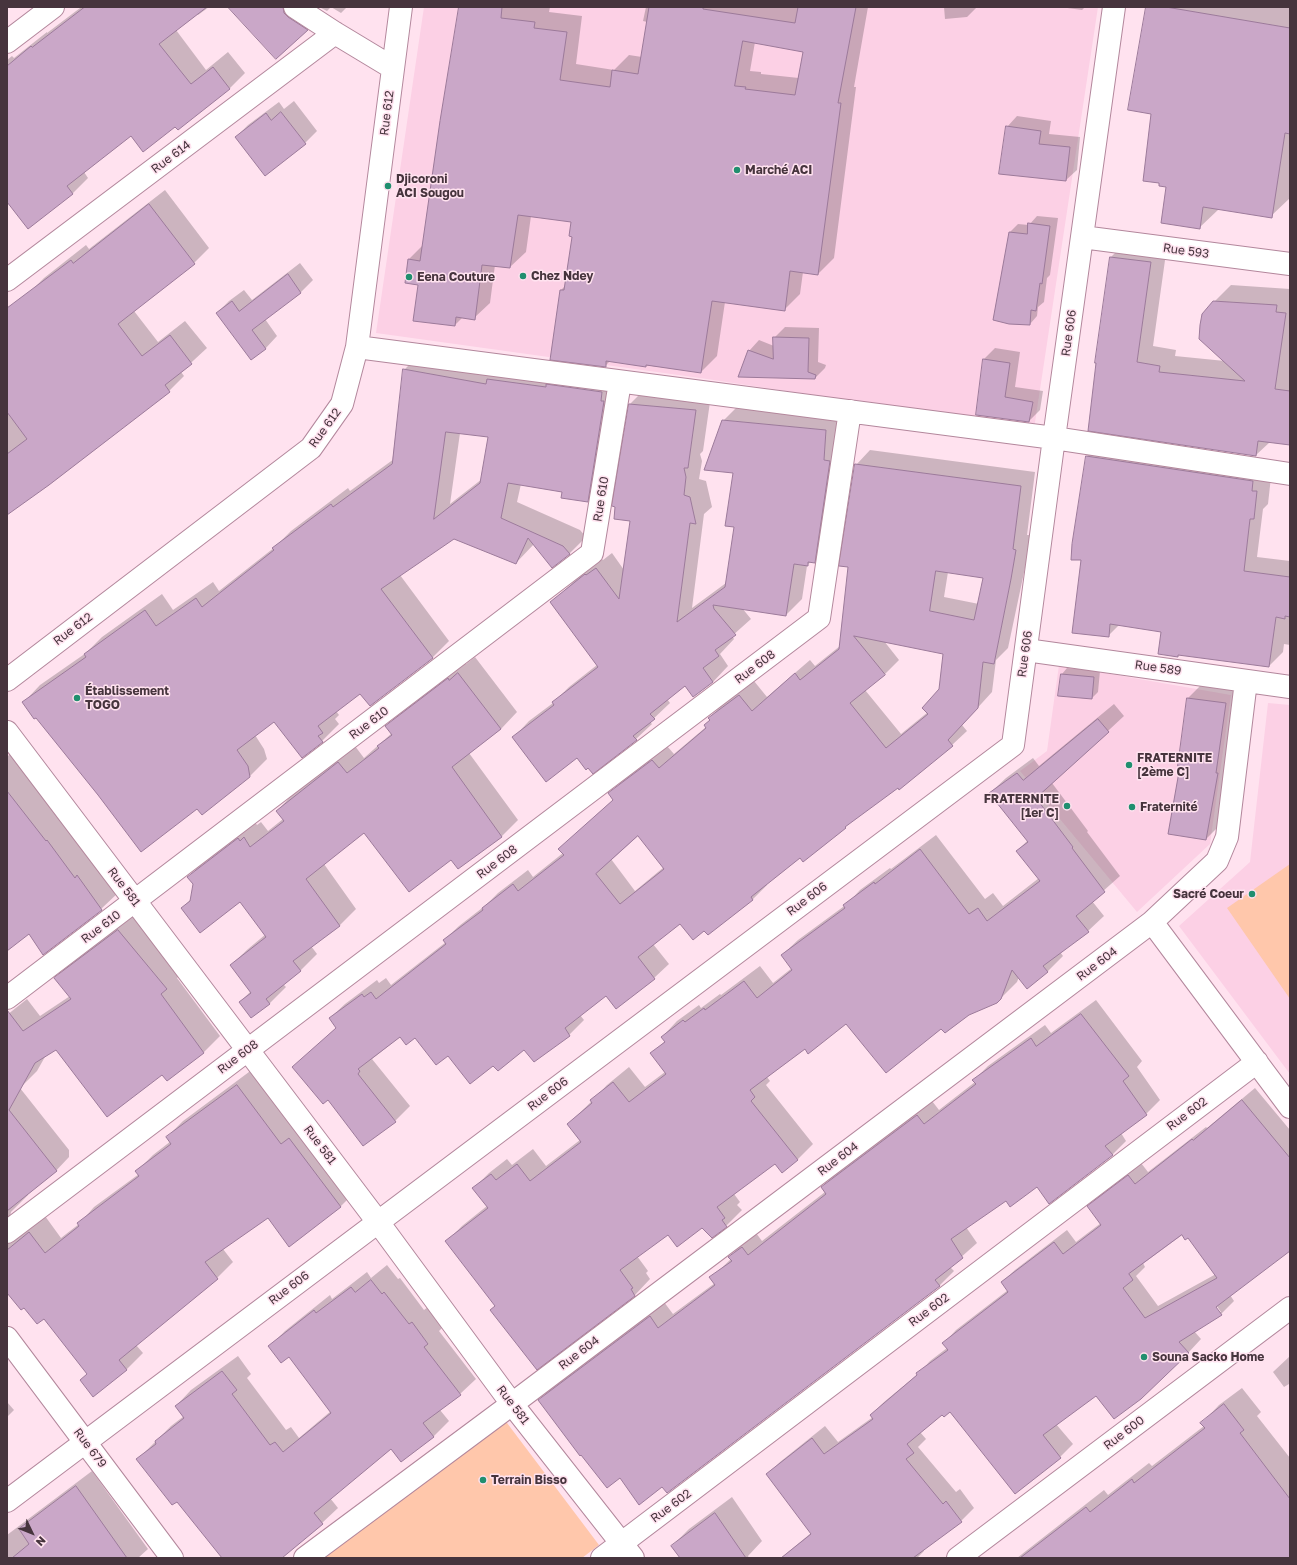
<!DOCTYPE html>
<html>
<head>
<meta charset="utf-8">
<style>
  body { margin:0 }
  #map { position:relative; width:1297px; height:1565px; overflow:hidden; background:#ffe2ef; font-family:"Golos Text",sans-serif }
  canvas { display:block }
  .frame { position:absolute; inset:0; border:8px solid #46343d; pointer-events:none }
  .north { position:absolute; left:12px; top:1513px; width:40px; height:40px; -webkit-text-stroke:3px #ffe2ef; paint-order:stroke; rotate:133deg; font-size:11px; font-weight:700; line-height:16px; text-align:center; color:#46343d }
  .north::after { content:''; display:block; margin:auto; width:14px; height:18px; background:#46343d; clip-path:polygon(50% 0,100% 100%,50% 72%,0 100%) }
</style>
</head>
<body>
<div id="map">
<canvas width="1297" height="1565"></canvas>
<div class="frame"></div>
<div class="north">N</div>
</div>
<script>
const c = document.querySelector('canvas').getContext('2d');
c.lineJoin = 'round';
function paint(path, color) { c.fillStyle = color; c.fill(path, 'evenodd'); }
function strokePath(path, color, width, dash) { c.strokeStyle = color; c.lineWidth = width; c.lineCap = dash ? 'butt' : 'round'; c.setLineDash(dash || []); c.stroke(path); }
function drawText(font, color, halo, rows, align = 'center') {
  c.font = font + ' "Golos Text",sans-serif'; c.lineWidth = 3; c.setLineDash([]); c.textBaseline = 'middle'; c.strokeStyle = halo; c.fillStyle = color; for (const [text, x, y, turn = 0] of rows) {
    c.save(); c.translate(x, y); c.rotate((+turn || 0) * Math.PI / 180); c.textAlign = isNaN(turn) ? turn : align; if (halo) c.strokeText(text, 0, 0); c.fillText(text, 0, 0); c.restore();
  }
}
paint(new Path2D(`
  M424 7H1098L1034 429 707 379 376 333Z
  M1059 665 1231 695 1210 844 1137 912 1020 771 1047 751Z
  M1268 703 1290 705V1074L1179 926 1250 862Z`), '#fcd0e5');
paint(new Path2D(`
  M1290 864V999L1227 908Z
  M501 1415 599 1545 582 1558H312Z`), '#ffc7ab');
paint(new Path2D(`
  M79 7H209L198 15 197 14 176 30 206 70 228 52 245 73 230 88 178 129 176 126 131 135 84 172 88 178 73 193 28 228 7 201V60L12 56 14 58 47 32V33L80 8Z
  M229 7H293L316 20 301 35Z
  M319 7H347L341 13 331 7 327 11Z
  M460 7H550L549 12 582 16 576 64 614 70 629 55 642 57 647 22 643 21 646 7H868L854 87H856L834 258 818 274 803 272 800 294 784 310 725 302 717 356 701 372 610 361 605 366 551 359 561 290 566 285 573 236 572 221 531 216 526 252 510 267 495 265 490 303 474 318 463 317 455 325 419 284 409 259 423 245ZM755 42 804 51 799 78 761 74V72L750 71Z
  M944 7H977L967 17 945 19Z
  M1060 7H1085L1082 10Z
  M1147 7H1290V198L1271 216 1219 209 1199 228 1168 186 1153 113Z
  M294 101 317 131 305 143 236 137 248 125 279 102 284 109Z
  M1017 116 1051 121 1049 134 1080 137 1077 170 1066 180 1007 127Z
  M165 190 209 248 194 263 134 311 158 342 185 321 207 348 181 372 184 376 169 391 7 514V311L29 293 44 278 86 245 89 249Z
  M1037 216 1058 218 1050 275 1047 278 1044 302 1038 307 1037 316 1030 324 994 320 1010 232 1018 224 1029 225Z
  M1127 241 1167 246 1153 346 1176 350 1175 356 1225 361 1214 302 1231 285 1290 289V444L1270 442 1256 455 1096 362 1111 257Z
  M300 263 313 280 301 292 265 319 277 336 265 349 217 313 229 301 244 290 252 300Z
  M785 327 819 328 818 362 826 365 825 368 815 378 749 351 759 340 774 346V338Z
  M995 348 1020 352 1015 387 1043 391 1040 410 1029 421 977 414 984 359Z
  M421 353 618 375 604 484 587 501 563 491 521 484 517 502 580 530 586 537 569 554 534 544 516 563 453 538 400 575 449 641 432 658 360 692 336 711 339 715 335 719 339 724 322 741 302 757 274 721 255 735 264 749 267 759 250 776 197 808 99 794 24 702 40 685 86 653 102 637 162 594 173 610 213 582 219 591 275 547 291 531 348 488 350 491 394 459 404 370ZM460 433 489 436 482 479 450 504Z
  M646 388 711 395 703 451 700 454 702 461 699 479 706 481 712 507 704 514 692 608 726 583 735 526 734 472 723 421 739 405 842 414 830 546 814 562 811 561 807 566 802 599 786 615 742 608 751 619 732 636 734 639 720 654 728 666 713 682 685 685 667 699 670 703 650 722 652 724 636 739 577 757 514 737 529 721 553 703 569 687 597 665 551 603 584 572 602 559 603 560 612 553 624 570 632 520 616 506 614 505 630 404Z
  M1101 442 1271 477 1268 504 1263 509 1257 557 1290 561V645L1284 644 1283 652 1269 666 1179 654 1178 656 1162 631 1120 624 1108 636 1083 559 1073 544 1087 456Z
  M870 450 1035 472 1027 535H1030L1026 563 1008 648 996 660 992 692 962 725 967 731 952 745 853 819 845 827 801 857 766 884 767 885 753 899 708 934 704 930 680 922 653 944 669 964 654 978 616 1008 606 995 580 1015 584 1020 569 1035 525 1048 493 1064 448 1055 415 1037 401 1036 372 1059 410 1106 395 1121 328 1098 293 1067 337 1027 330 1018 345 1004 377 980 379 983 386 978 391 985 446 942 444 940 459 926 486 905 498 893 528 870 533 877 563 853 574 835 614 799 610 793 624 779 667 746 674 754 706 727 711 720 709 718 724 703 754 681 767 697 810 660 815 666 840 646 849 566 856 465ZM948 572 984 577 979 604 944 597ZM884 641 945 653 940 690 928 712 901 734 865 690 884 675 899 660ZM638 834 664 867 635 891 611 859Z
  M475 657 517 712 501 729 469 753 518 820 502 836 458 868 452 859 364 832 324 864 356 909 340 925 311 946 317 954 300 971 283 984 286 987 269 1004 240 1002 251 991 231 965 248 949 266 934 240 901 182 908 191 899 194 884 188 877 205 860 255 822 257 825 261 822 268 831 283 819 277 811 293 794 355 746 364 758 392 733 387 726 403 709 465 663 466 664Z
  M1067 668 1100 671 1098 692 1092 698 1059 695 1062 674Z
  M1200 686 1237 691 1218 827 1206 839 1181 765 1188 698Z
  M1114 704 1124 716 1052 783 1088 831 1087 832 1120 876 1092 901 1104 916 1088 931 1060 952 1063 956 1048 971 1027 987 1019 977 1017 982 1001 998 942 1028 846 1023 805 1048 767 1077 770 1081 766 1085 813 1144 798 1159 782 1172 775 1163 734 1194 740 1202 737 1205 742 1210 726 1226H703L668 1234 637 1256 648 1271 646 1273 650 1279 635 1295 537 1368 496 1306 447 1241 462 1226 487 1206 474 1188 489 1173 507 1159 512 1165 533 1149 546 1166 580 1140 568 1124 592 1101 607 1085 629 1067 645 1087 665 1072 652 1053 665 1041 662 1037 677 1021 699 1005 701 1008 720 994 721 995 760 966 773 983 792 968 782 955 798 940 847 904 860 890 890 868 891 869 936 835 985 899 993 893 1003 906 1039 878 1017 851 1028 840 990 793 1006 778 1033 758 1039 766Z
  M10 754 119 892 101 909 29 933 7 950V757Z
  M134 914 183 972 177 978 220 1036 204 1052 167 1079 162 1073 56 1048 46 1055 37 1071 20 1088 69 1150V1157L53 1174 27 1194 28 1195 11 1212 10 1217 45 1216 61 1238 79 1224 94 1207 139 1174 137 1171 153 1155 171 1141 167 1137 183 1121 253 1069 357 1190 341 1206 289 1245 268 1217 223 1249 233 1262 217 1278 136 1345 143 1353 127 1369 93 1396 88 1374 44 1318 24 1306 7 1291V1015L27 999 40 1016 70 996 55 978 71 962Z
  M1096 1000 1142 1061 1137 1067 1160 1100 1146 1114 1121 1133 1126 1141 1112 1155 1006 1200 966 1227 977 1243 950 1267 954 1271 939 1286 662 1485 620 1477 539 1400 553 1386 664 1302 673 1314 715 1283 711 1278 731 1259 729 1257 743 1243 756 1233 762 1241 825 1192 822 1187 836 1173 932 1101 939 1110 975 1082 974 1080 988 1066 1045 1025 1051 1033Z
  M1255 1088 1290 1130V1249L1230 1295 1234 1301 1221 1314 1194 1331 1201 1339 1189 1352 1140 1398 1096 1394 1056 1424 1073 1444 1060 1457 950 1411 942 1414 920 1432 926 1439 918 1447 956 1492 960 1489 974 1508 961 1521 923 1550 924 1551 917 1558H781L811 1533 768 1474 780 1462 825 1426 838 1442 873 1417 871 1415 884 1402 918 1374 930 1361 947 1348 944 1343 956 1330 1008 1290 1002 1282 1015 1270 1067 1230 1076 1242 1101 1223 1088 1206 1101 1194 1141 1163 1148 1172 1206 1127 1207 1128ZM1182 1234 1188 1236 1216 1274 1158 1306 1136 1276 1145 1267 1143 1263ZM1214 1302 1221 1312H1219L1212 1304Z
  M387 1265 398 1279 400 1278 424 1310 428 1307 442 1328 439 1331 476 1379 460 1394 440 1410 449 1421 433 1437 391 1448 330 1498 338 1508 322 1523 277 1558H224L177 1501 138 1459 171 1426 184 1416 176 1406 191 1390 238 1356 251 1374 247 1378 286 1430 291 1427 299 1438 331 1411 289 1355 270 1346 285 1331 330 1295 332 1299 367 1272 371 1278Z
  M1290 1356V1385L1289 1384 1284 1387 1273 1372Z
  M1242 1388 1261 1412 1257 1416 1290 1458V1558H1017L1104 1490 1108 1495 1149 1463 1152 1466 1204 1426 1202 1423 1219 1405Z
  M7 1402 14 1410 7 1417Z
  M92 1471 148 1549 138 1558H7V1535Z
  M732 1497 762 1541 748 1556 749 1558H681L672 1546 689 1529Z`), '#0003');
const building = new Path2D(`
  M85 7H207L159 44 191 84 213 67 230 89 178 130 175 127 143 152 131 136 67 186 73 194 28 229 7 202V66L31 46 32 47Z
  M228 7H283L284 13 288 17 308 30 276 59Z
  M459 7H502L501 18 535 22 534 28 567 32 560 80 610 87 612 70 638 74 649 7H703V9L795 23 798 7H856L838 103H841L818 275 790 271 785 311 712 301 701 373 646 365V367L606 361V367L550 360 560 290H564L572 237 569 236 571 222 518 215 510 268 482 265 475 320 456 317 455 326 413 321 418 285 405 283 408 259 420 261 440 121ZM743 41 803 52 795 95 745 89 746 87 735 86Z
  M1146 7H1166L1290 28V134L1285 133 1272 218 1203 207 1200 229 1161 223 1166 187 1159 186V183L1143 181 1151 114 1128 110Z
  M281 112 306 144 265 176 235 137 266 113 271 120Z
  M1006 126 1041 131 1039 144 1070 147 1066 181 999 174Z
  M149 204 195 264 118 324 142 356 170 335 192 364 165 385 170 392 49 485 7 515V454L27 439 7 412V308L71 260 73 263Z
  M1028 223 1050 226 1042 284 1040 283 1036 311 1031 310 1030 325 1009 324 993 320 1009 232 1027 234Z
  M1110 257 1151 262 1137 362 1160 366 1159 372 1245 381 1199 339 1200 325 1202 314 1213 301 1277 305 1276 312 1286 313 1275 389 1290 391V445L1258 441 1256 456 1088 431 1096 363H1095Z
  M288 274 301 293 252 330 266 349 251 360 216 313 232 301 239 311Z
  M773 337 809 338 808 372 816 375 815 379 738 377 748 350 773 359Z
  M983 359 1010 363 1005 397 1033 402 1029 422 976 415Z
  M403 369 486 384 487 379 546 387V384L602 392 601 401H604L588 502 561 498 562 492 508 483 501 518 563 546 570 554 552 568 528 538 516 564 454 539 381 589 433 658 370 706 360 694 318 726 323 733 318 736 323 742 302 758 274 722 237 750 248 766 250 777 202 815 197 809 141 852 98 795 36 718 34 719 22 702 86 657 84 654 145 610 156 626 196 598 202 607 274 550 272 548 331 504 333 507 392 464ZM446 432 488 437 480 483 434 519Z
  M629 404 696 410 688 468H684L686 477 684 495 690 497 696 524 690 523 677 622 725 587 734 527 725 526 733 473 704 470 722 420 826 430 824 460 830 461 815 563 808 562V566L794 564 786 616 713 605 714 609 736 635 715 650 719 656 703 668 713 682 693 697 685 686 650 714 655 719 633 736 637 740 593 774 588 768 586 770 577 758 546 782 512 737 554 705 552 702 598 667 550 602 585 574 586 575 596 568 619 599 630 521 614 519 615 507 612 506Z
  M1086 456 1253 481 1252 491H1257L1254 519H1250L1244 571 1290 577V617L1285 616V619L1276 617 1269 667 1178 655V657L1158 654 1161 632 1110 624 1109 637 1072 633 1081 560H1071L1072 544Z
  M855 464 1021 486 1013 549 1016 550 1011 579 994 664 983 662 978 708 948 740 953 746 899 790 898 788 845 827 846 828 803 862 800 858 751 897 753 900 708 935 704 931 693 940 680 924 638 957 655 979 616 1009 606 996 565 1028 570 1036 534 1062 524 1050 498 1071 493 1066 470 1084 448 1056 436 1065 415 1038 406 1045 400 1037 358 1069 360 1071 358 1074 396 1122 363 1146 328 1100 323 1104 292 1067 336 1028 329 1018 362 994 364 997 371 992 376 999 446 944 443 940 483 910 482 908 513 884 518 891 564 855 558 849 613 800 608 793 652 760 659 768 706 728 704 725 710 720 708 718 739 695 752 711 795 673 800 680 839 649 848 567 839 566ZM936 571 983 578 974 620 930 611ZM854 636 943 654 939 689 922 708 928 714 886 748 850 703 885 675ZM638 836 664 869 620 904 596 874Z
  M458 673 501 729 452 767 502 837 458 869 451 860 409 892 364 833 306 879 340 926 293 961 301 971 266 999 270 1004 251 1018 239 1002 251 993 230 965 266 937 240 902 200 933 181 908 190 901 193 884 187 877 238 838 240 841 244 837 250 847 284 821 276 811 338 762 347 773 379 748 377 746 392 735 385 726 448 678 449 680Z
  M1061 674 1094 677 1092 699 1058 696Z
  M1187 698 1226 703 1216 773H1218L1206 840 1168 834 1180 766H1178Z
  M1098 719 1109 732 1036 798 1073 847 1072 848 1105 892 1076 916 1089 932 1043 966 1048 972 1027 989 1012 970 1001 999 997 1003 969 1015 945 1033 941 1029 886 1073 846 1024 808 1054 805 1049 750 1090 755 1097 751 1101 798 1160 782 1173 775 1164 717 1207 725 1218 722 1220 727 1227 712 1238 702 1228 677 1247 668 1235 620 1270 633 1288 631 1289 635 1296 537 1370 490 1310 495 1306 445 1241 488 1208 472 1188 491 1174 496 1180 517 1164 530 1181 581 1142 567 1124 592 1103 590 1100 613 1082 629 1102 666 1074 650 1053 665 1042 661 1037 683 1020 685 1022 704 1008 705 1010 744 981 757 998 792 970 781 955 845 908 843 905 874 882 875 884 920 849 969 914 978 908 987 921 1040 881 1016 851 1028 842 989 793 1017 773 1023 780Z
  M7 791 46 841 47 840 75 878 77 875 102 910 43 955 29 934 7 951Z
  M118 930 167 989 161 994 204 1053 167 1081 162 1075 107 1117 56 1050 35 1063 9 1110 57 1171 7 1211V1010L23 1031 71 999 54 978Z
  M1081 1014 1129 1076 1123 1081 1147 1115 1105 1146 1113 1155 1049 1204 1037 1187 1010 1207 1006 1201 951 1239 963 1258 935 1280 940 1286 667 1493 662 1487 639 1505 620 1478 607 1488 581 1455 580 1456 538 1400 650 1316 658 1328 715 1285 709 1277 732 1261 728 1257 742 1247 748 1255 826 1194 821 1187 917 1115 924 1124 976 1084 972 1080 1031 1038 1036 1046Z
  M237 1085 281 1144 289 1138 341 1207 289 1247 268 1218 205 1262 218 1279 119 1360 127 1370 93 1397 80 1380 87 1374 44 1319 37 1324 24 1308 21 1310 7 1293V1250L29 1232 45 1253 79 1226 77 1223 139 1176 135 1171 171 1144 166 1137Z
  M1242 1100 1290 1158V1251L1216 1307 1222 1315 1179 1342 1189 1353 1141 1399 1114 1419 1096 1396 1043 1435 1061 1458 1015 1494 950 1412 944 1417 942 1415 907 1444 914 1453 906 1459 943 1504 946 1501 962 1522 913 1558H781L811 1534 766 1474 812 1438 824 1454 873 1419 870 1415 917 1375 916 1373 948 1350 942 1343 1008 1292 1001 1282 1054 1242 1063 1254 1101 1225 1087 1206 1128 1175 1135 1184 1192 1139 1193 1140ZM1182 1235 1185 1240 1188 1238 1217 1278 1145 1318 1123 1288 1133 1280 1129 1274Z
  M371 1280 382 1294 384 1292 409 1324 412 1322 428 1344 424 1347 461 1395 423 1423 434 1437 401 1462 391 1449 314 1513 323 1524 282 1558H222L177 1502 172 1505 136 1459 156 1444 155 1441 184 1418 175 1406 222 1371 237 1390 232 1394 270 1445 275 1442 283 1452 331 1413 289 1357 281 1363 268 1346 314 1310 316 1313 351 1287 355 1292Z
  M1224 1404 1244 1430 1240 1433 1290 1499V1558H1020L1086 1507 1090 1512 1132 1479 1134 1483 1205 1428 1200 1423Z
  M76 1486 127 1558H12L29 1544 19 1529Z
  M715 1513 746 1558H680L671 1546Z`);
paint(building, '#caa7c8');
strokePath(building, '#9c7a9a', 1);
const minor = new Path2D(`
  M295 7 335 33 393 68
  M7 42 53 7
  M1082 237 1290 264
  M7 280 335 33
  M357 347 1054 438 1290 474
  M1026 650 1290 687
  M7 680 311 448 342 404 357 347 401 7
  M7 732 378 1222 512 1404 633 1558
  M1152 922 1290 1107
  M7 998 592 553 620 382
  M7 1232 819 618 850 411
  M7 1338 172 1558
  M7 1501 1013 745 1054 438 1114 7
  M305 1558 512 1404 1152 922 1217 861 1227 837 1246 681
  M602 1558 1257 1062
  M958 1558 1290 1308`);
strokePath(minor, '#b3879c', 24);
strokePath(minor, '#fff', 22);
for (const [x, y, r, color] of [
  [737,170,4,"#208f6f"],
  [388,186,4,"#208f6f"],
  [523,276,4,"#208f6f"],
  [409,277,4,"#208f6f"],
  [77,698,4,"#208f6f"],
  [1129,765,4,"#208f6f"],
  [1067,806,4,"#208f6f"],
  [1132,807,4,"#208f6f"],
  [1252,894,4,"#208f6f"],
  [1144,1357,4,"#208f6f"],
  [483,1480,4,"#208f6f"]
]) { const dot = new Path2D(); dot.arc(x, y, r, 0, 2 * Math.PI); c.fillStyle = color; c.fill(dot); strokePath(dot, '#ffe2ef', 1.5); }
drawText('12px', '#46343d', '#ffe2ef', [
  ["Rue 612",387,113,-83],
  ["Rue 614",171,157,-37],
  ["Rue 593",1186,251,8],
  ["Rue 606",1069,333,-82],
  ["Rue 612",325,428,-54],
  ["Rue 610",601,499,-81],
  ["Rue 612",73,629,-37],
  ["Rue 606",1025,654,-82],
  ["Rue 608",755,667,-37],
  ["Rue 589",1158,668,8],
  ["Rue 610",369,723,-37],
  ["Rue 608",497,862,-37],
  ["Rue 581",124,887,53],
  ["Rue 606",807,899,-37],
  ["Rue 610",101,927,-37],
  ["Rue 604",1097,964,-37],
  ["Rue 608",238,1057,-37],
  ["Rue 606",548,1094,-37],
  ["Rue 602",1187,1114,-37],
  ["Rue 581",320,1145,53],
  ["Rue 604",838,1159,-37],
  ["Rue 606",289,1288,-37],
  ["Rue 602",929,1310,-37],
  ["Rue 604",579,1353,-37],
  ["Rue 581",513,1405,53],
  ["Rue 600",1124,1433,-37],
  ["Rue 679",90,1448,53],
  ["Rue 602",671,1506,-37]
]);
drawText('bold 12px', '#46343d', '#ffe2ef', [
  ["Marché ACI",745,170],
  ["Djicoroni",396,179],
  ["ACI Sougou",396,193],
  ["Chez Ndey",531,276],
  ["Eena Couture",417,277],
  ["Établissement",85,691],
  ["TOGO",85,705],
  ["FRATERNITE",1137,758],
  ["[2ème C]",1137,772],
  ["FRATERNITE",1059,799,"right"],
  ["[1er C]",1059,813,"right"],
  ["Fraternité",1140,807],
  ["Sacré Coeur",1244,894,"right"],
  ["Souna Sacko Home",1152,1357],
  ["Terrain Bisso",491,1480]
], 'left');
</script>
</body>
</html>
